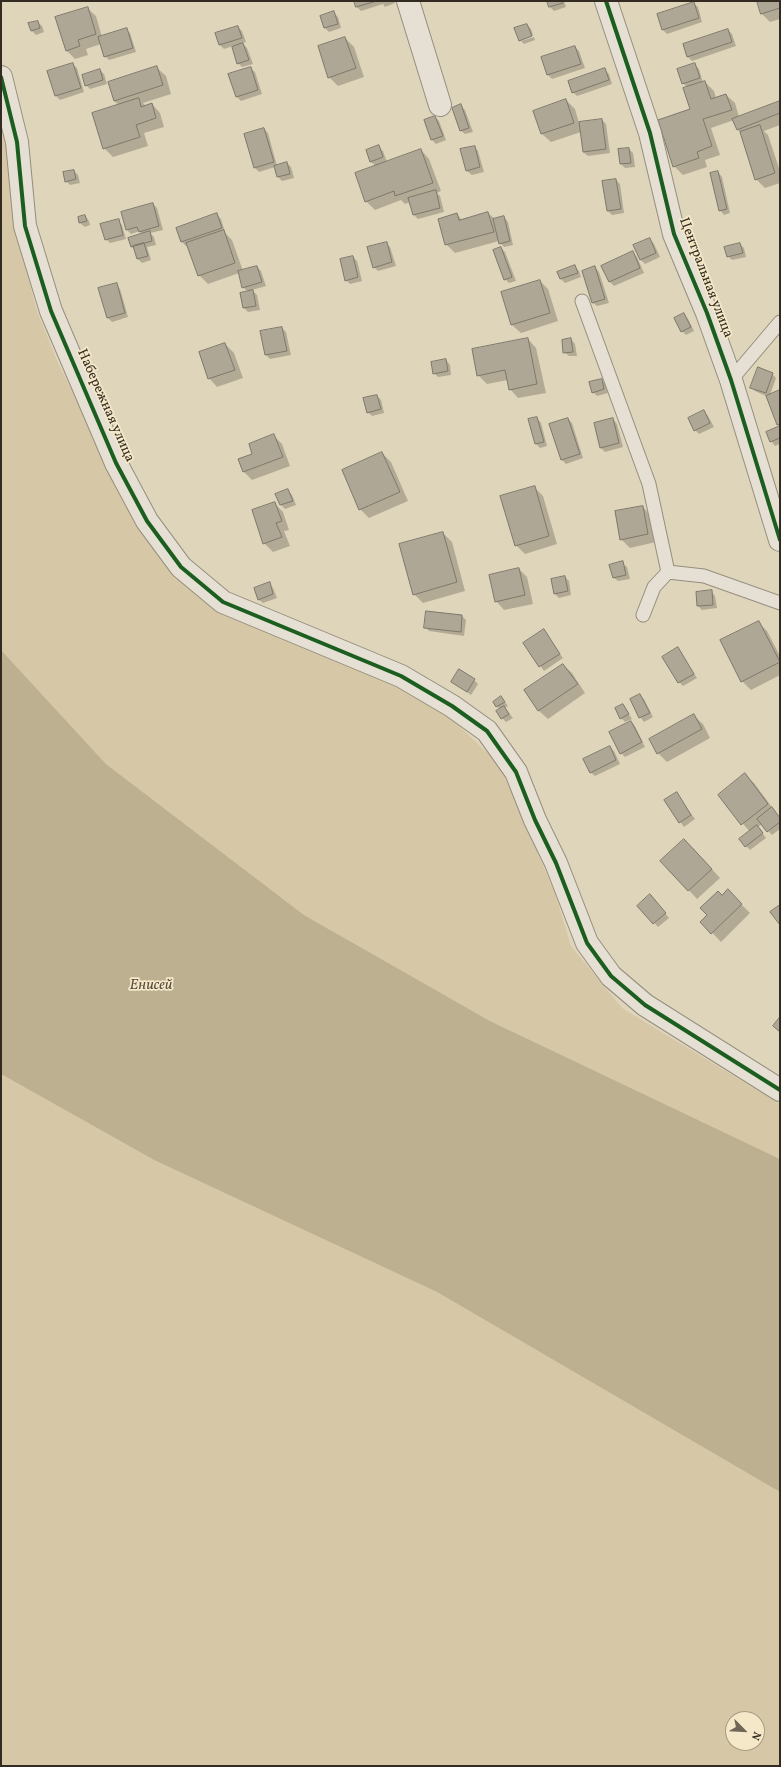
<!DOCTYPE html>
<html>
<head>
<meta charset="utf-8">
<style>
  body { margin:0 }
  #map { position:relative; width:781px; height:1767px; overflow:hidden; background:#dfd5bb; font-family:Vollkorn,serif }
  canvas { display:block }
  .frame { position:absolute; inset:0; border:2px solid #332b22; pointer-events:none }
  .north { position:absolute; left:725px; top:1711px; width:40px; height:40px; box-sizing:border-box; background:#f4e8c9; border:1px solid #a79c86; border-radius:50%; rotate:114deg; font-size:11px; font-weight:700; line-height:16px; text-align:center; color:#332b22 }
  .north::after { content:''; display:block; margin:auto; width:14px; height:18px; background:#6f6658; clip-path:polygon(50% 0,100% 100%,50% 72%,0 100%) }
</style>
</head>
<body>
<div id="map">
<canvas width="781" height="1767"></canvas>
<div class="frame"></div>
<div class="north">N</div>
</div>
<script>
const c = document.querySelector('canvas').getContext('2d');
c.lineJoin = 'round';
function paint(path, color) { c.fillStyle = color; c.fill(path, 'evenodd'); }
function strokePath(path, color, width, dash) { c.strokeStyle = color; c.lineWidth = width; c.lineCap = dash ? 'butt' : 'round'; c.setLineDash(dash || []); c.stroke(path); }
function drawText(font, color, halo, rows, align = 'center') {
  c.font = font + ' Vollkorn,serif'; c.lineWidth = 3.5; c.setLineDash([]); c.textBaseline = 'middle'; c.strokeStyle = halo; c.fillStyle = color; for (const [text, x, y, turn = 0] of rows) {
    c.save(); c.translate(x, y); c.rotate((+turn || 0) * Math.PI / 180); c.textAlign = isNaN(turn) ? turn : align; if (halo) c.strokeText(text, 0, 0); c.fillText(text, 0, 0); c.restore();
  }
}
paint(new Path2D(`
  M1 112 22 253 37 311 58 363 137 518 248 622 396 687 453 720 499 764 555 893 571 946 622 1008 780 1104V1159L490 1021 304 915 106 764 1 650Z
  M1 1074 154 1160 437 1292 780 1492V1766H1ZM733 1719H757V1743H733Z`), '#d6c8a6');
paint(new Path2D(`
  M1 650 106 764 304 915 490 1021 780 1159V1492L437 1292 154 1160 1 1074Z`), '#bdb090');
paint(new Path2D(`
  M355 1H394L395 3 385 7 383 4 361 11 357 7Z
  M548 1H564L566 7 554 11 550 7Z
  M758 1H780V19L770 22 762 14Z
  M693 3 698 7 702 22 667 34 663 30 658 15Z
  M87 8 96 16 102 37 126 29 130 33 136 52 109 60 105 56 101 44 86 49 88 55 75 59 67 51Z
  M333 12 338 17 341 28 329 32 325 28Z
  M37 22 42 26 44 32 36 35 32 31Z
  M527 25 531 29 533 35 521 39V41L520 40Z
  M238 27 242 31 246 42 242 43 247 48 253 64 242 67 238 63 233 46 224 49 220 45Z
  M728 30 732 34 736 46 692 61 688 57Z
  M534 37 535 40 524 44 521 41Z
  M345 38 354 47 364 77 338 86 329 77Z
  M575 47 579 51 585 68 552 79 548 75Z
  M72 64 77 68 84 92 60 100 56 96Z
  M694 64 699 69 703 83 705 82 714 91 716 98 726 95 735 103 739 117 780 102V125L764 131 768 135 780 171V183L765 188 756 179 742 134 737 129 734 120 711 128 720 155 705 160 707 167 683 175 674 166 691 110 688 88 683 83Z
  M157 68 166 76 171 94 143 103 146 106 152 104 160 113 164 127 144 133 148 146 113 157 104 148 119 105 114 101Z
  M250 68 255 72 262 94 241 101 237 97 230 75Z
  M100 70 104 74 107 84 90 89 86 85Z
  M605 70 609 74 612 84 577 96 573 92Z
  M566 100 575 109 579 123 602 120 606 124 610 153 588 156 583 152 581 132 551 142 542 134Z
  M461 106 465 110 473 132 465 134 460 130Z
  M435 117 439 121 446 140 436 144 432 140Z
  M264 129 268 133 277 166 287 163 291 167 294 178 282 181 278 177 275 167 259 172 255 168 245 135Z
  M379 147 383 151 387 162 421 150 429 159 441 191 437 193 440 196 444 212 418 219 414 215 410 202 405 204 401 200 375 210 366 201 376 166 371 162Z
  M474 147 478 151 484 172 472 175 467 171 462 150Z
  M629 149 633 153 635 167 625 168 621 164 619 150Z
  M74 171 78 175 80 183 70 185 66 181Z
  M718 172 722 177 730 213 724 215 720 210Z
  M616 180 620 184 624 213 612 215 608 211Z
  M153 204 157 208 163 230 150 233 154 237 156 245 147 247 151 260 142 263 138 259 136 251 132 247 143 235 140 231 131 234 127 230Z
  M488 213 495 219 504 217 508 222 513 245 504 247 499 241 455 253 446 244 457 214 462 220Z
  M217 215 221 219 225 232H224L232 240 243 271 257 267 261 271 266 286 252 290 257 295 260 310 248 312 244 308 241 293 248 292 243 287 239 273 208 284 199 275 188 245 186 246 182 242Z
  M85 216 89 221 90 225 85 227 80 223Z
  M118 221 122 225 126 239 110 243 106 239Z
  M650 239 654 244 660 257 645 264 641 260 635 246Z
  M386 243 390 247 396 266 378 271 374 267Z
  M740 244 744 248 746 257 732 260 728 256Z
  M501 248 505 252 516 281 509 283 505 279Z
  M633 252 637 257 644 273 614 286 610 282Z
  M353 257 357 261 362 281 350 284 346 280Z
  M575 267 579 271 581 277 565 283 561 279Z
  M595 267 599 272 609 303 597 306 592 302Z
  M540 281 548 289 558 321 521 333 512 325Z
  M116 284 120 289 128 317 112 322 108 318 100 289Z
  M684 315 688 319 694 331 686 335 682 331Z
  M282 328 286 332 291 355 270 359 266 355 261 332Z
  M528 339 536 348 546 393 518 398 510 389 508 380 487 384 478 375Z
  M571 339 575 344 577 356H569L564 352Z
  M225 344 234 353 243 378 217 387 209 378Z
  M446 360 450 365 451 375 438 377 434 373Z
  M772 374 776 378 770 395 780 392V427L766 396 755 391 751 387Z
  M601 380 606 384 608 393 597 396 593 392Z
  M377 396 381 400 384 413 372 416 368 412Z
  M704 411 708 416 714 427 699 434 695 430Z
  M537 418 541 423 547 446 540 448 536 444 530 420Z
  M568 419 572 423 583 458 566 464 562 460 550 424Z
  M613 419 617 424 623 447 605 452 601 448Z
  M780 427V444L775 446 771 441Z
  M274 436 282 444 290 466 252 480 244 472 254 454Z
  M382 453 391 462 408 501 369 518 360 509Z
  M534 487 543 496 557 544 525 554 516 545Z
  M288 490 292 495 296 505 285 509 281 505 277 494Z
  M274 503 283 512 289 530 284 531 290 546 273 552 264 543Z
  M643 507 651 516 656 542 630 548 621 539Z
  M443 533 452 542 465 591 423 603 414 594Z
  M622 563 627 567 630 579 618 581 613 577Z
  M519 569 527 577 533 604 504 610 496 601Z
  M565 577 569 581 571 595 559 598 554 593Z
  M269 583 273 588 277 598 263 603 258 599Z
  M711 591 715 596 717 608 702 610 698 606Z
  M427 612 462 616 466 620 464 636 429 631 425 627Z
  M758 622 767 631 780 656V675L751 690 742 681Z
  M544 631 563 658 544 671 525 643Z
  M678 649 697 678 683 686 679 682Z
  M563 665 572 673 585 693 548 719 539 711 525 691Z
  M474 680 478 684 471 695 453 682Z
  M640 695 644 699 653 717 644 722 640 717Z
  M494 702H505L508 706 505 708 513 718 506 722 502 718 500 710Z
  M623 705 632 719 625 722 621 718Z
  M694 716 703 724 710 738 667 762 658 753Z
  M631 722 635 726 645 747 625 757 621 753Z
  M610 747 614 751 620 764 595 776 590 772Z
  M745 775 754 783 780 818V829L772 835 762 824 758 827 766 838 750 850 746 846 750 832 719 795Z
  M676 793 695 819 684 827 665 801Z
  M693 848 720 878 697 899 662 861Z
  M728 891 750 913 721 942 702 922Z
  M654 900 669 918 658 927 639 906Z`), '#0003');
const building = new Path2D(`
  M354 1H377L356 7Z
  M547 1H562L563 3 549 7Z
  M757 1H780V8L761 14Z
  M694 2 699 18 662 30 657 14Z
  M88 7 96 34 78 40 80 46 66 51 55 17Z
  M334 11 338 24 324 28 320 16Z
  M38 21 40 28 31 31 28 23Z
  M527 24 532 36 519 41 514 28Z
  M238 26 242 38 219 45 215 33Z
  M127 28 133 48 104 57 98 37Z
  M728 29 732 42 687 57 683 44Z
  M345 37 356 68 328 78 318 46Z
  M243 43 249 60 237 64 232 47Z
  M575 46 581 64 547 75 541 57Z
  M73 63 81 88 55 96 47 71Z
  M695 63 700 78 682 84 677 69Z
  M157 66 163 85 114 101 108 82Z
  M251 67 258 90 236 97 228 74Z
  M605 68 609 80 572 93 568 81Z
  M100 69 103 80 85 86 82 75Z
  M705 81 711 99 726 94 732 110 703 119 712 146 697 152 699 158 673 167 658 120 690 109 683 88Z
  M139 98 141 107 152 103 156 118 136 125 140 137 103 149 92 113Z
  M566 99 574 123 541 134 533 111Z
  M780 101V113L737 130 732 119Z
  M461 104 469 128 460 131 452 108Z
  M435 116 443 136 431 140 424 120Z
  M602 119 606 149 583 152 579 122Z
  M760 125 775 173 755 180 740 132Z
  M264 128 274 162 254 168 244 134Z
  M379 145 383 157 370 162 366 150Z
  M475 146 480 167 466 171 460 149Z
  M629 148 631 163 620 164 618 149Z
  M421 149 433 183 395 196 394 191 365 202 355 173Z
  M287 162 290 174 277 177 274 166Z
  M74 170 76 179 65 182 63 172Z
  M718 171 727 209 719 211 710 173Z
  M616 179 621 209 607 211 602 181Z
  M436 190 440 208 413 215 408 198Z
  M153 203 159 226 139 232 137 227 126 230 121 212Z
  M488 212 494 232 445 245 438 219 457 213 459 220Z
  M217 213 222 228 181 242 176 228Z
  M85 215 87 221 79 223 78 217Z
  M504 216 510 241 499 244 493 219Z
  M119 219 123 235 105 240 100 224Z
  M224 230 235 263 198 276 186 243Z
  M150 231 152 241 131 247 128 238Z
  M650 238 656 253 640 260 633 245Z
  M387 242 392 262 373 268 367 247Z
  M144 243 148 256 137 259 133 246Z
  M740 243 743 253 727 257 724 247Z
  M501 247 512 277 504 280 493 250Z
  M633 251 640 268 609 282 601 266Z
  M353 256 358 277 345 281 340 259Z
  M575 265 578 273 560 279 557 272Z
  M257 266 262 282 242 288 238 271Z
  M595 266 605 299 592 303 582 271Z
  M540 280 550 313 511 325 501 292Z
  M117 283 125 313 107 318 98 288Z
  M253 290 256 306 243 308 240 293Z
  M684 313 691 327 681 332 674 318Z
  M282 327 287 351 265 355 260 331Z
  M528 338 537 384 509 390 505 370 477 376 472 349Z
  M571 338 573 352 563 353 562 340Z
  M225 343 235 370 208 379 199 352Z
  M446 359 448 371 433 374 431 362Z
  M758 367 773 373 766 393 750 388Z
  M602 379 604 389 592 393 589 382Z
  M780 390V424L777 425 766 396Z
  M377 395 381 409 367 413 363 398Z
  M704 410 710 423 694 431 688 418Z
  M537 417 544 442 535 444 528 419Z
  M568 418 580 454 561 460 549 424Z
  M613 418 619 443 600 448 594 423Z
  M780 426V438L770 442 766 432Z
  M274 434 283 457 243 472 238 459 252 454 249 444Z
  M382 452 400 492 359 510 342 470Z
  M535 486 549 536 515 546 500 496Z
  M288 489 293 501 280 505 275 494Z
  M275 502 282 521 276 523 282 537 263 544 252 510Z
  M643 506 648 534 620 540 615 511Z
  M443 532 457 582 413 595 399 544Z
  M623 561 626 575 613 578 609 565Z
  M519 568 525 595 495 602 489 575Z
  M565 576 568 591 554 594 551 579Z
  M270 582 273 594 258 600 254 588Z
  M712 590 713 605 697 606 696 592Z
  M426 611 462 615 461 632 424 628Z
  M759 621 780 662 741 682 720 640Z
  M544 629 560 654 539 667 523 643Z
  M678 647 694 674 678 683 662 657Z
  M563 664 578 684 538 711 524 690Z
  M459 669 475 679 467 692 451 682Z
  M640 694 650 713 639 718 630 699Z
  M501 696 505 702 496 707 493 702Z
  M623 704 629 714 620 719 615 708Z
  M504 706 509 714 501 719 496 711Z
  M694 714 702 729 657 754 649 739Z
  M631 721 642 742 620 754 609 732Z
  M610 746 616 760 590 773 583 759Z
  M745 773 768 804 741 825 718 795Z
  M677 792 691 815 679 823 664 800Z
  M772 807 780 818V822L767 832 757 819Z
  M757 825 763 833 745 847 739 839Z
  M684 839 712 869 688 891 660 861Z
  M728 889 742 904 711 934 700 922 707 915 700 908 718 891 722 895Z
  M650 894 666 913 653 924 637 906Z
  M780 905V925L770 912Z
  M780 1017V1032L773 1026Z`);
paint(building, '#aea796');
strokePath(building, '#7d786a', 1);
const service = new Path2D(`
  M582 301 649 484 668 572
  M731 380 780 322
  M643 615 654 587 668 572 704 576 780 603`);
const minor = new Path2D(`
  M408 1 440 105
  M606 1 650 133 674 234 707 313 731 380 780 540
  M1 77 17 142 25 226 51 311 116 463 147 521 181 567 223 602 401 676 452 706 487 731 516 772 535 820 556 863 587 943 611 976 645 1005 780 1090`);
strokePath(service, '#958e7f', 15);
strokePath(minor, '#958e7f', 24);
strokePath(service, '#e5e0d3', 13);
strokePath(minor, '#e5e0d3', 22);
strokePath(new Path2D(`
  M606 1 650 133 674 234 707 313 731 380 780 540
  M1 77 17 142 25 226 51 311 116 463 147 521 181 567 223 602 401 676 452 706 487 731 516 772 535 820 556 863 587 943 611 976 645 1005 780 1090`), '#1b5e20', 4);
drawText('14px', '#332b22', '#f4e8c9', [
  ["Центральная улица",705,278,69],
  ["Набережная улица",105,406,66]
]);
drawText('italic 15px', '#584e3d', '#f4e8c9', [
  ["Енисей",151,986]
]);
</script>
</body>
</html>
